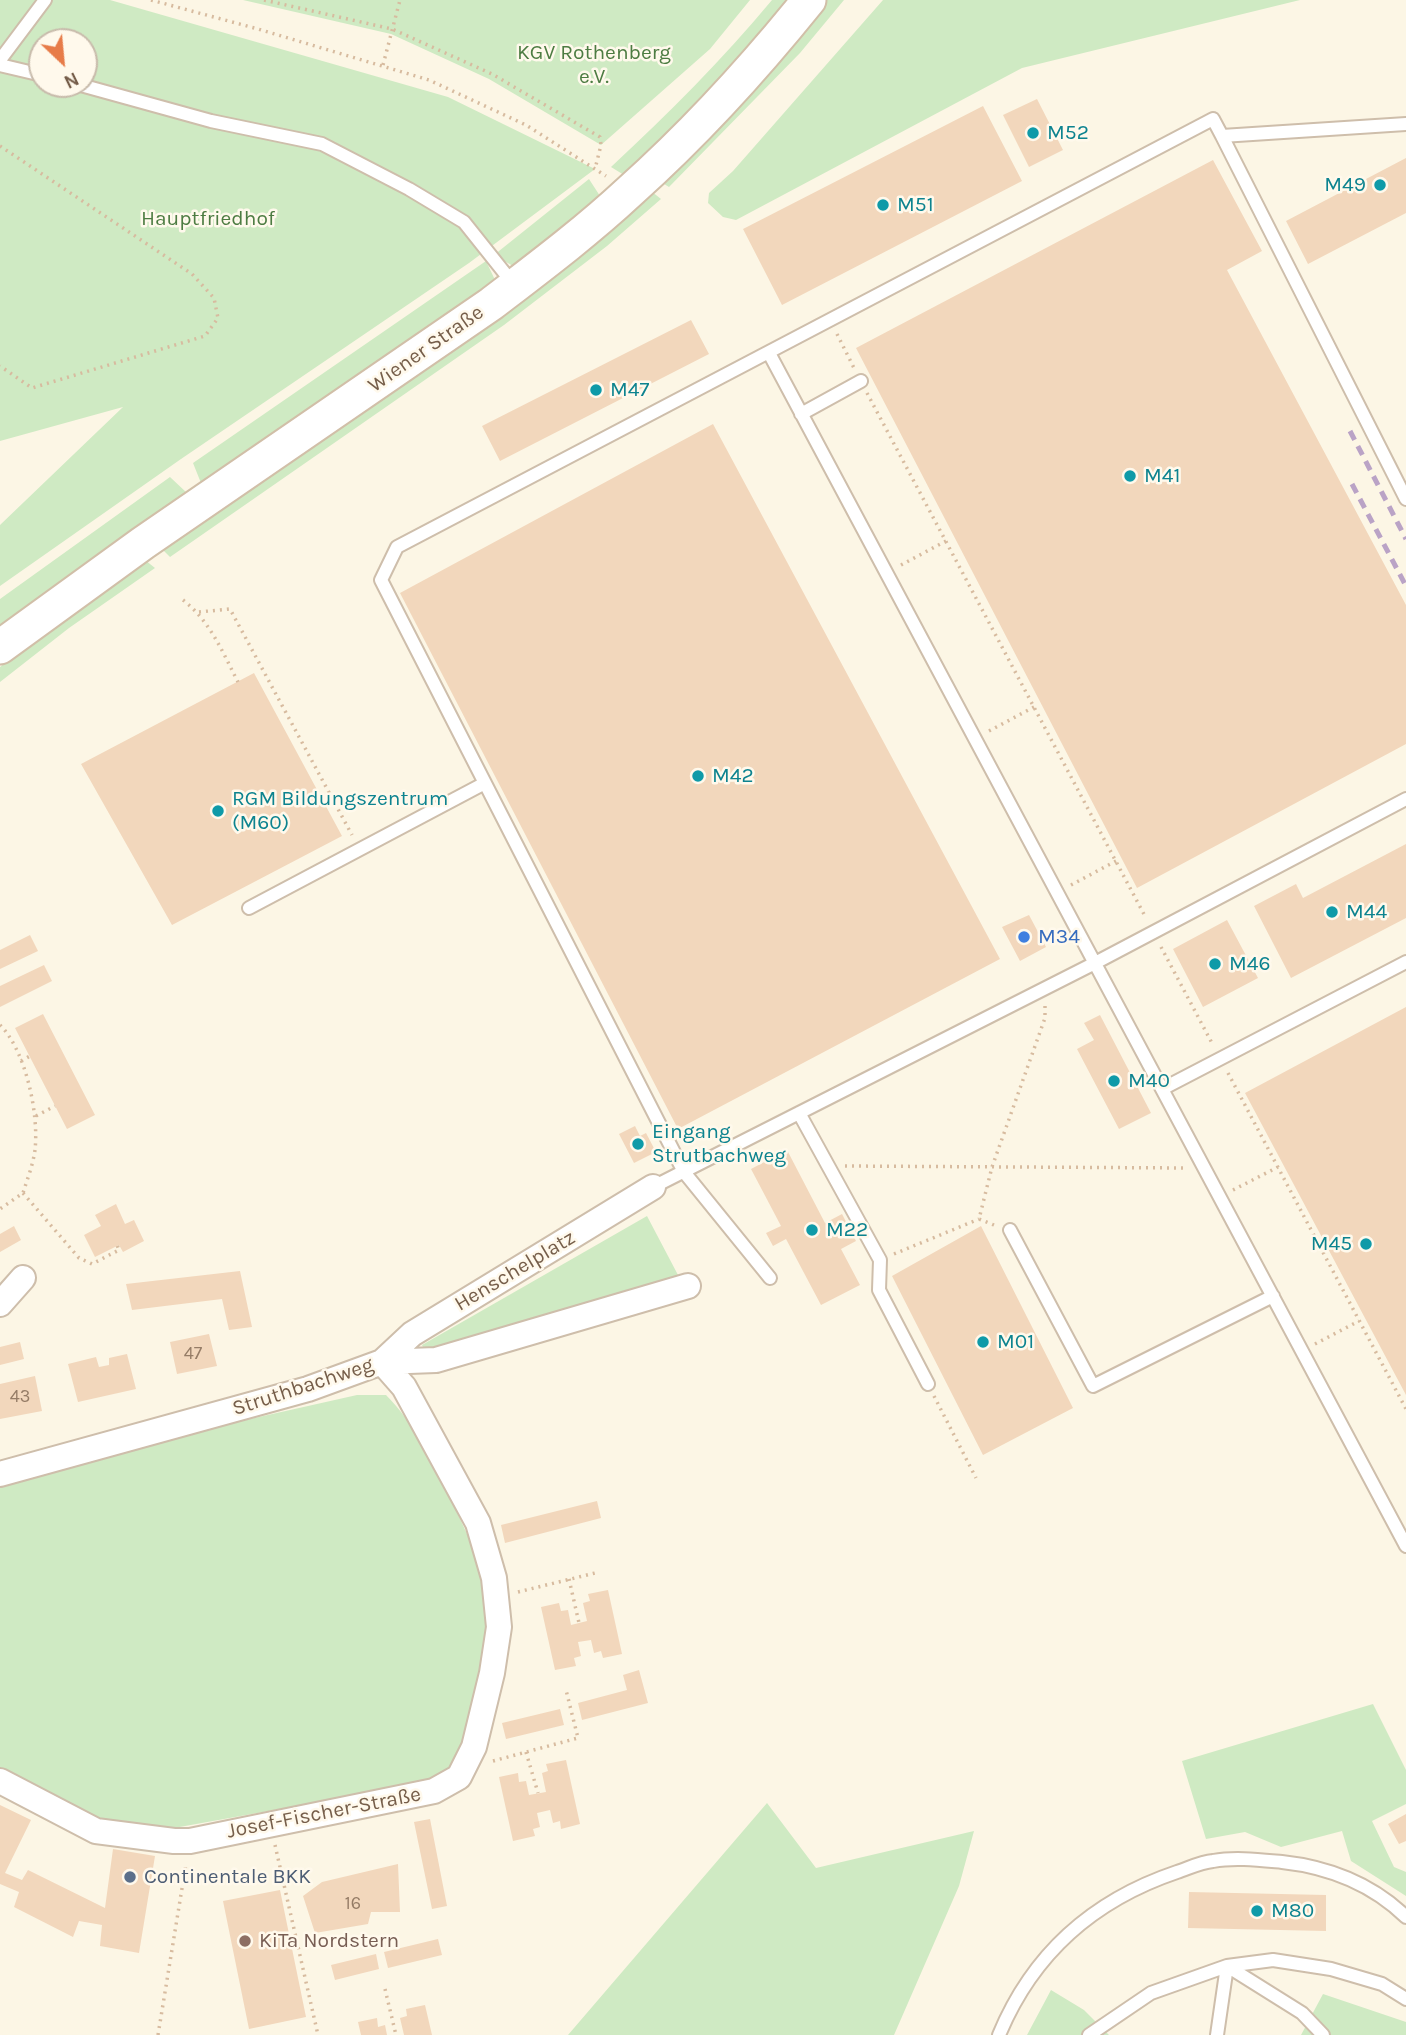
<!DOCTYPE html>
<html>
<head>
<meta charset="utf-8">
<style>
  body { margin:0 }
  #map { position:relative; width:1406px; height:2035px; overflow:hidden; background:#fcf6e5; font-family:Karla,sans-serif }
  canvas { display:block }
  .north { position:absolute; left:28px; top:28px; width:70px; height:70px; box-sizing:border-box; background:#fff9ec; border:2px solid #c8bbab; border-radius:50%; rotate:154deg; font-size:19px; font-weight:700; line-height:28px; text-align:center; color:#765e4a }
  .north::after { content:''; display:block; margin:auto; width:24px; height:32px; background:#e77c49; clip-path:polygon(50% 0,100% 100%,50% 72%,0 100%) }
</style>
</head>
<body>
<div id="map">
<canvas width="1406" height="2035"></canvas>
<div class="north">N</div>
</div>
<script>
const c = document.querySelector('canvas').getContext('2d');
c.lineJoin = 'round';
function paint(path, color) { c.fillStyle = color; c.fill(path, 'evenodd'); }
function strokePath(path, color, width, dash) { c.strokeStyle = color; c.lineWidth = width; c.lineCap = dash ? 'butt' : 'round'; c.setLineDash(dash || []); c.stroke(path); }
function drawText(font, color, halo, rows, align = 'center') {
  c.font = font + ' Karla,sans-serif'; c.lineWidth = 5; c.setLineDash([]); c.textBaseline = 'middle'; c.strokeStyle = halo; c.fillStyle = color; for (const [text, x, y, turn = 0] of rows) {
    c.save(); c.translate(x, y); c.rotate((+turn || 0) * Math.PI / 180); c.textAlign = isNaN(turn) ? turn : align; if (halo) c.strokeText(text, 0, 0); c.fillText(text, 0, 0); c.restore();
  }
}
paint(new Path2D(`
  M0 0H110L448 97 595 169 469 263 181 459 0 586V525L123 407 0 441ZM42 42H84V84H42Z
  M243 0H750L710 49 601 145 489 79 391 34Z
  M772 0H791L674 129 624 175 611 167C668 114 722 60 772 0Z
  M825 0H844L800 53 669 187 656 179Z
  M883 0H1300L1022 68 736 220 723 217 708 203 709 193 733 171Z
  M589 179 600 196 513 266 494 255Z
  M651 191 661 199 607 246 504 325 170 557 162 549Z
  M486 261 495 280 201 483 193 463Z
  M170 477 187 493 31 603 0 628V599Z
  M145 560 155 568 69 628 0 682V667L77 608Z
  M647 1216 678 1275 433 1352H425L422 1345Z
  M357 1395H386C412 1421 426 1451 443 1484 458 1515 476 1548 484 1582 497 1644 473 1711 453 1769L419 1784 174 1828 92 1817 0 1770V1486L201 1430Z
  M1373 1704 1406 1770V1804L1372 1821 1394 1867 1406 1872V1896L1351 1861 1342 1831 1281 1847 1245 1832 1206 1839 1182 1761Z
  M767 1803 816 1868 974 1831 959 1886 894 2035H568Z
  M1051 1990 1084 2010 1109 2035H1027Z
  M1323 1994 1406 2022V2035H1301Z`), '#cfeac3');
paint(new Path2D(`
  M1037 99 1063 150 1029 167 1003 115Z
  M983 106 1022 181 782 305 743 229Z
  M1406 158V213L1308 264 1286 221Z
  M1213 160 1262 251 1227 270 1406 605V744L1137 888 856 348Z
  M691 320 709 354 500 461 482 426Z
  M713 424 1000 959 678 1129 400 593Z
  M254 673 342 836 172 925 81 764Z
  M1406 844V918L1291 978 1254 906 1296 884 1303 898Z
  M1029 915 1046 947 1020 961 1002 927Z
  M1227 920 1258 978 1203 1007 1173 949Z
  M30 935 38 951 0 969V950Z
  M44 965 52 981 0 1007V986Z
  M1406 1007V1395L1245 1093Z
  M43 1014 95 1115 67 1129 15 1028Z
  M1100 1015 1151 1113 1119 1129 1077 1049 1094 1040 1084 1023Z
  M635 1126 640 1136 646 1133 656 1152 634 1163 619 1134Z
  M787 1150 825 1223 842 1214 856 1241 841 1249 860 1285 821 1305 786 1239 773 1246 766 1233 781 1226 751 1169Z
  M116 1204 125 1224 134 1220 144 1241 123 1252 119 1245 95 1257 84 1235 101 1226 95 1215Z
  M14 1226 21 1240 0 1252V1234Z
  M981 1226 1073 1408 983 1455 892 1276Z
  M240 1271 252 1327 229 1330 222 1299 132 1310 126 1284Z
  M209 1334 217 1366 177 1374 170 1342Z
  M20 1342 24 1359 0 1365V1347Z
  M127 1354 136 1389 78 1402 68 1364 96 1357 99 1367 109 1365V1358Z
  M35 1376 42 1411 0 1419V1384Z
  M597 1501 601 1518 505 1543 501 1525Z
  M608 1590 622 1654 603 1658 601 1651 594 1653 591 1640 578 1642 581 1656 574 1658 576 1666 555 1670 541 1607 559 1603 561 1611 568 1610 571 1625 587 1621 583 1603 590 1601 588 1594Z
  M639 1670 648 1703 582 1720 578 1703 627 1690 623 1675Z
  M560 1709 564 1725 506 1739 502 1723Z
  M566 1760 580 1824 561 1829 560 1821 553 1823 550 1810 537 1813 540 1827 533 1829 535 1836 513 1841 499 1777 518 1773 519 1782 526 1781 529 1795 546 1792 542 1773 548 1771 546 1764Z
  M0 1805 31 1820 5 1873 22 1880 28 1870 105 1908 113 1849 155 1856 139 1953 100 1946 102 1925 79 1921 73 1937 14 1907 19 1892 0 1884Z
  M1406 1814V1841L1399 1844 1388 1824Z
  M430 1819 447 1906 432 1909 414 1822Z
  M398 1864 400 1912H371L368 1924 315 1933 303 1896 322 1882Z
  M280 1890 306 2017 249 2029 223 1901Z
  M1189 1892 1326 1895V1931L1188 1928Z
  M438 1939 442 1955 388 1968 384 1952Z
  M376 1954 379 1969 335 1980 331 1965Z
  M425 2005 432 2035H404L400 2018 407 2016 406 2009Z
  M377 2018 378 2027 385 2025 387 2035H361L358 2022Z`), '#f2d7bc');
const service = new Path2D(`
  M0 60 45 0
  M0 65 42 75
  M77 84 211 121 322 144 409 189 464 222 515 286
  M1222 136 1406 499
  M769 353 1406 1546
  M801 414 861 381
  M249 908 485 783
  M1162 1089 1406 962
  M799 1113 880 1260 879 1290 928 1384
  M653 1187 1095 963 1406 799
  M1010 1230 1093 1386 1273 1296
  M770 1278 684 1172 381 580 397 547 1213 119 1222 136 1406 124
  M999 2035C1033 1953 1094 1900 1177 1872 1189 1868 1201 1862 1213 1861 1235 1857 1260 1860 1282 1862 1328 1867 1372 1884 1406 1917
  M1089 2035 1151 1993 1227 1966 1273 1960 1331 1969 1382 1984 1406 1999
  M1217 2035 1227 1966 1302 2013 1323 2035`);
const minor = new Path2D(`
  M0 1304 23 1278
  M382 1362 412 1334 653 1187
  M0 1474 308 1389 382 1362 436 1360 688 1286
  M0 1781 96 1831 174 1841H190L434 1791 459 1777 474 1747 492 1673 499 1627 494 1578 478 1523 404 1387 382 1362`);
const secondary = new Path2D(`
  M0 647 143 543 491 304C538 268 586 232 629 192 693 135 755 67 809 0`);
strokePath(service, '#cebeab', 16);
strokePath(minor, '#cebeab', 28);
strokePath(secondary, '#d1bfa8', 37);
strokePath(new Path2D(`
  M151 0 258 29 429 80 526 125 606 176
  M264 0 392 29 492 74 600 137 601 145 595 169
  M383 65 400 0
  M0 146 192 274 214 298 218 318 205 336 32 388 0 366
  M837 334 854 368
  M867 393 1146 918
  M901 565 946 541
  M183 600C210 621 222 651 238 682
  M199 612 230 609 352 835
  M989 731 1034 707
  M1071 885 1116 861
  M1161 947 1213 1045
  M0 1025C26 1051 39 1114 35 1150 33 1165 27 1180 23 1193L0 1209
  M21 1061 30 1056
  M1228 1073 1406 1409
  M36 1116 55 1106
  M845 1166 1187 1168
  M1233 1190 1278 1167
  M23 1193 79 1258 92 1264 119 1250 117 1245
  M994 1225 979 1219 992 1167 1045 1018V1005
  M894 1254 979 1219
  M1315 1344 1359 1321
  M934 1396 976 1478
  M569 1579 579 1623
  M518 1592 595 1573
  M526 1752 538 1793
  M493 1761 578 1738 566 1690
  M275 1845 318 2035
  M385 1989 396 2035
  M158 2035 186 1864`), '#d7bb9f', 3.5, [2, 5]);
strokePath(service, '#fff', 12);
strokePath(minor, '#fff', 24);
strokePath(secondary, '#fff', 33);
strokePath(new Path2D(`
  M1350 431 1406 539
  M1352 484 1406 586`), '#baa3c6', 5, [10, 7]);
for (const [x, y, r, color] of [
  [1033,133,7,"#0f9aa8"],
  [1380,185,7,"#0f9aa8"],
  [883,205,7,"#0f9aa8"],
  [596,390,7,"#0f9aa8"],
  [1130,476,7,"#0f9aa8"],
  [698,776,7,"#0f9aa8"],
  [218,811,7,"#0f9aa8"],
  [1332,912,7,"#0f9aa8"],
  [1024,937,7,"#3f7fe0"],
  [1215,964,7,"#0f9aa8"],
  [1114,1081,7,"#0f9aa8"],
  [638,1144,7,"#0f9aa8"],
  [812,1230,7,"#0f9aa8"],
  [1366,1244,7,"#0f9aa8"],
  [983,1342,7,"#0f9aa8"],
  [130,1877,7,"#5c6f8a"],
  [1257,1911,7,"#0f9aa8"],
  [245,1941,7,"#8d6e63"]
]) { const dot = new Path2D(); dot.arc(x, y, r, 0, 2 * Math.PI); c.fillStyle = color; c.fill(dot); strokePath(dot, '#fff9ec', 2.5); }
drawText('18px', '#957c66', null, [
  ["47",193,1354],
  ["43",20,1397],
  ["16",353,1904]
]);
drawText('21px', '#4d7c42', '#fff9ec', [
  ["KGV Rothenberg",594,53],
  ["e.V.",594,77],
  ["Hauptfriedhof",208,219]
]);
drawText('21px', '#0d838f', '#fff9ec', [
  ["M52",1047,133],
  ["M49",1366,185,"right"],
  ["M51",897,205],
  ["M47",610,390],
  ["M41",1144,476],
  ["M42",712,776],
  ["RGM Bildungszentrum",232,799],
  ["(M60)",232,823],
  ["M44",1346,912],
  ["M46",1229,964],
  ["M40",1128,1081],
  ["Eingang",652,1132],
  ["Strutbachweg",652,1156],
  ["M22",826,1230],
  ["M45",1352,1244,"right"],
  ["M01",997,1342],
  ["M80",1271,1911]
], 'left');
drawText('21px', '#765e4a', '#fff9ec', [
  ["Wiener Straße",426,349,-35],
  ["Henschelplatz",515,1271,-31],
  ["Struthbachweg",303,1387,-18],
  ["Josef-Fischer-Straße",324,1813,-11]
]);
drawText('21px', '#366cbe', '#fff9ec', [
  ["M34",1038,937]
], 'left');
drawText('21px', '#4e5e75', '#fff9ec', [
  ["Continentale BKK",144,1877]
], 'left');
drawText('21px', '#785e54', '#fff9ec', [
  ["KiTa Nordstern",259,1941]
], 'left');
</script>
</body>
</html>
